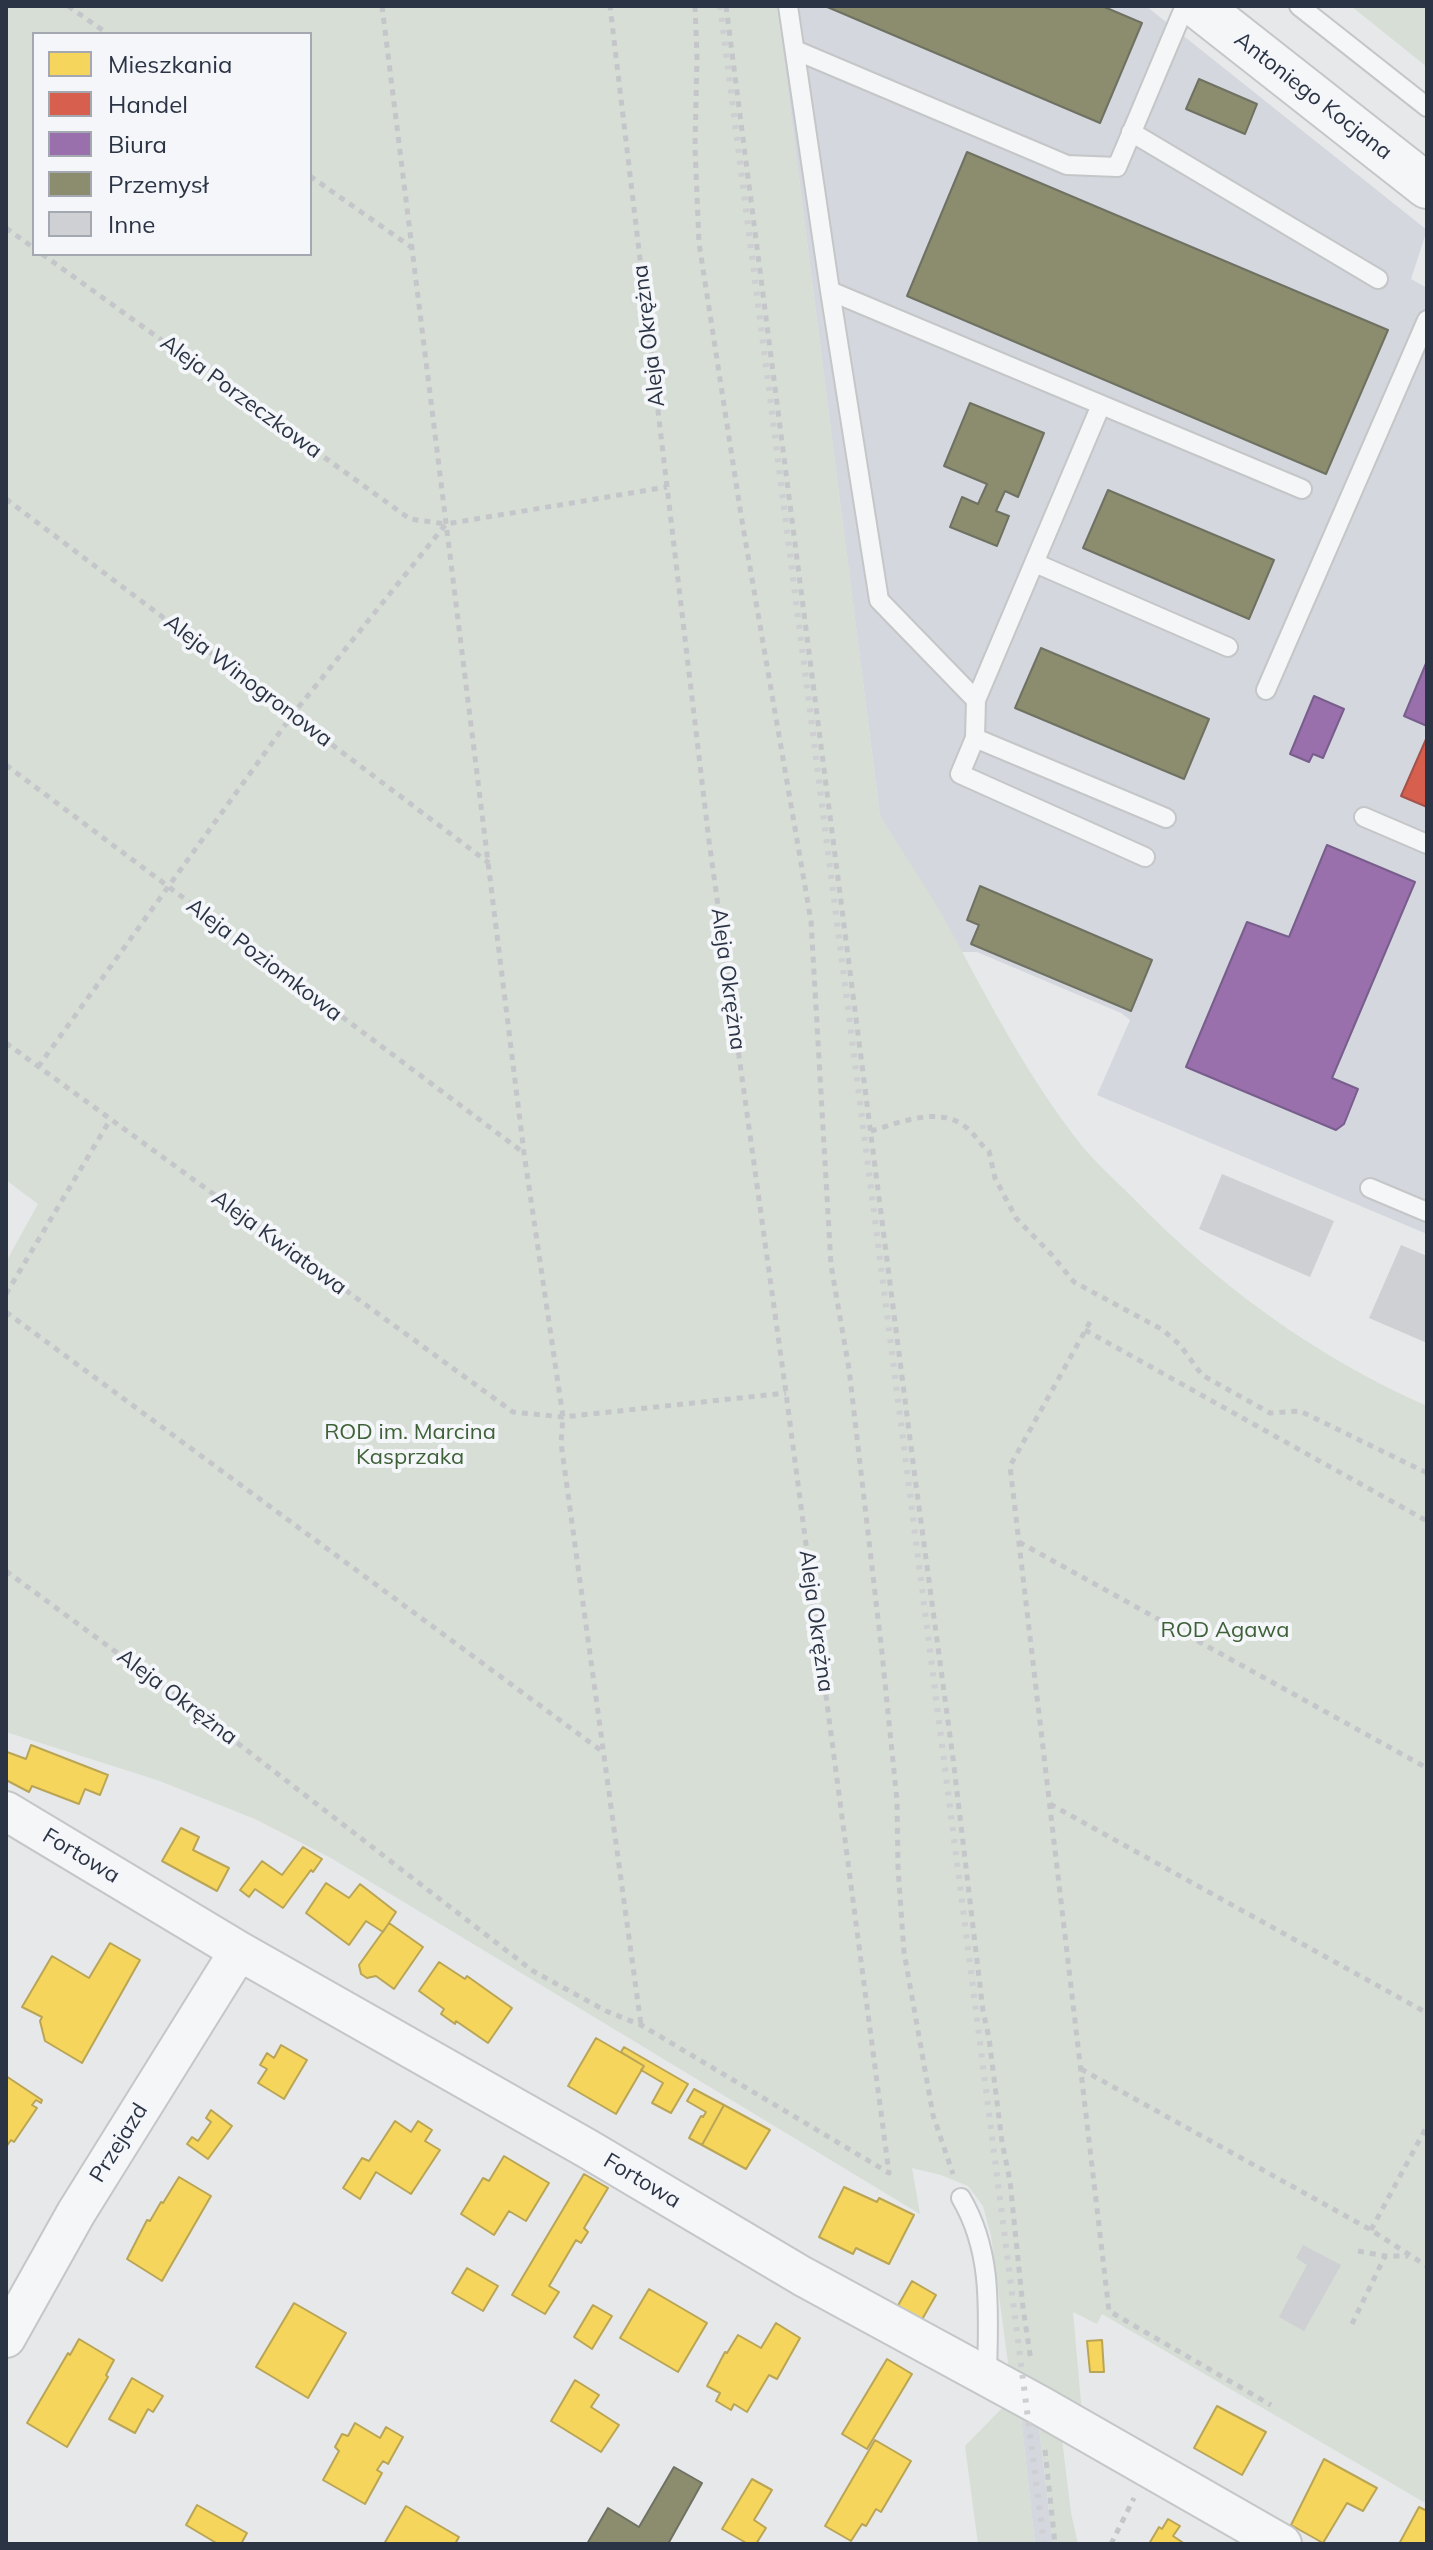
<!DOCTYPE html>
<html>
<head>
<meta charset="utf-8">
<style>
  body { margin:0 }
  #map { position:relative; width:1433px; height:2550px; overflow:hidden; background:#e6e8ea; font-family:Mulish,sans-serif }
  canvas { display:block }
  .frame { position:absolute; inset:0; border:8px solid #2b3445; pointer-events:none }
  .legend { position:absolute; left:32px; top:32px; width:280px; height:224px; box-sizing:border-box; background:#f4f6f9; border:2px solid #a4a8b1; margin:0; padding:10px 14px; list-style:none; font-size:24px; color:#2b3445 }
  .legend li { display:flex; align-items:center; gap:16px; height:40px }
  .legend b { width:40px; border:2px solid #a4a8b1 }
</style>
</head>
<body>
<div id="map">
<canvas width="1433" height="2550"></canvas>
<div class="frame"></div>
<ul class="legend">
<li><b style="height:22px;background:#f6d55c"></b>Mieszkania</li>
<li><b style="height:22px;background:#d6604d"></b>Handel</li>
<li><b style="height:22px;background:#9970ab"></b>Biura</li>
<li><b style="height:22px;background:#8c8c6e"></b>Przemysł</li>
<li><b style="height:22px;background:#ced0d3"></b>Inne</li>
</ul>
</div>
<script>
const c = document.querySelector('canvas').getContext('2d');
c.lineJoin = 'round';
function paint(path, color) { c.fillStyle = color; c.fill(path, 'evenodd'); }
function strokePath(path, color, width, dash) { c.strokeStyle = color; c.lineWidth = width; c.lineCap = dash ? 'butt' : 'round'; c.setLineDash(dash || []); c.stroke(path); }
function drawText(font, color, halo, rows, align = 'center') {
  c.font = font + ' Mulish,sans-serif'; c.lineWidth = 8; c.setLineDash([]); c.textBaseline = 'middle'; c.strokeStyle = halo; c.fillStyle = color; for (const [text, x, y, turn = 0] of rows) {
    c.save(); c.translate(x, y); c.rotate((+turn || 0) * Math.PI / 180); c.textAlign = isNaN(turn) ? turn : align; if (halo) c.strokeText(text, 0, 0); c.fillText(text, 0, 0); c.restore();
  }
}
paint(new Path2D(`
  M777 6H1146L1427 230 1411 279 1427 288V1234L1097 1095 1130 1020 1121 1013 977 952H961L948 927 880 816Z
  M1020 2409 1038 2419 1053 2544H1035Z`), '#d4d7dd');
paint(new Path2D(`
  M6 6H777L880 816C903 853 929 890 950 929 990 1004 1029 1079 1082 1146 1097 1164 1116 1181 1133 1198 1218 1285 1315 1357 1427 1406V2504L1102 2314 1097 2324 1073 2312 1082 2414 1011 2372 1008 2363 991 2236 983 2206 968 2186 941 2175 912 2168 920 2214 331 1858 255 1819 157 1780 6 1732V1262L38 1204 6 1180ZM34 34H310V254H34Z
  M1351 6H1427V67Z
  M1008 2402 1020 2409 1035 2544H978L965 2446Z
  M1038 2419 1061 2431 1071 2513 1078 2544H1053Z`), '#d6ded6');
const homes = new Path2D(`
  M31 1745 108 1775 100 1795 85 1789 79 1804 32 1786 29 1792 6 1780 7 1752 26 1759Z
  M181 1828 199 1837 193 1850 229 1868 217 1891 162 1861Z
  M303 1847 322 1859 313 1872 311 1870 283 1908 255 1889 249 1897 240 1890 262 1861 282 1875Z
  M326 1883 349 1898 360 1884 396 1912 383 1932 366 1921 349 1945 306 1913Z
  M389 1923 423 1947 394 1989 376 1976 367 1978 361 1974 359 1965Z
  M110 1943 140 1960 82 2063 45 2041 40 2021 42 2017 22 2007 52 1956 89 1978Z
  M439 1962 465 1979 467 1976 512 2008 488 2043 456 2021 455 2024 441 2014 444 2009 419 1991Z
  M596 2038 644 2066 616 2114 568 2086Z
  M281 2045 307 2060 284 2099 258 2083 267 2069 260 2065 267 2053 274 2058Z
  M624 2047 688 2084 671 2113 652 2103 663 2083 641 2070 644 2066 621 2052Z
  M6 2076 42 2100 41 2103 36 2100 32 2105 37 2108 14 2142 11 2140 6 2147Z
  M694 2089 724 2105 702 2145 689 2138 701 2116 703 2117 706 2112 687 2101Z
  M724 2105 770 2130 746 2169 702 2145Z
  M211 2110 232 2126 208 2159 187 2144 192 2137 198 2141 211 2122 206 2118Z
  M395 2121 411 2132 418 2121 432 2130 425 2141 440 2150 411 2194 376 2172 360 2199 343 2188 362 2158 369 2161Z
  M504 2156 549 2183 526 2221 509 2211 494 2235 461 2214 483 2178 489 2181Z
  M584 2174 608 2188 584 2228 588 2232 581 2243 576 2240 549 2286 559 2292 545 2314 512 2295Z
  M179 2177 211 2196 162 2281 127 2259 147 2220 150 2221 161 2202 163 2203Z
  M844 2187 877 2202 879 2198 914 2215 889 2264 856 2248 853 2254 819 2237Z
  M467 2268 498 2286 483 2311 452 2293Z
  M912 2281 936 2295 920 2323 896 2309Z
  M649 2289 707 2323 678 2372 620 2338Z
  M294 2303 346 2333 308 2398 256 2367Z
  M593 2305 612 2316 592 2349 574 2337Z
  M776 2323 800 2338 777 2379 769 2375 747 2412 734 2404 731 2410 716 2401 720 2393 707 2386 725 2352 727 2353 738 2335 761 2348Z
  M79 2339 114 2360 106 2375 108 2377 67 2447 27 2423 68 2353 70 2355Z
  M1102 2340 1104 2372H1090L1087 2341Z
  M887 2359 912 2374 867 2449 842 2434Z
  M132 2378 163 2396 153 2412 148 2409 135 2433 109 2419Z
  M575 2380 599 2395 591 2407 619 2425 601 2452 551 2421Z
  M1217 2406 1266 2432 1242 2475 1194 2448Z
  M355 2423 380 2438 386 2427 403 2437 388 2464 383 2461 377 2470 382 2473 365 2504 323 2480 339 2451 335 2447 342 2434 348 2436Z
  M875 2440 911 2461 881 2512 876 2509 866 2526 862 2524 851 2541 825 2526Z
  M1324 2459 1377 2488 1363 2511 1347 2503 1323 2543 1291 2525Z
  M752 2479 772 2490 754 2520 766 2528 756 2544H748L722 2529Z
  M197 2505 247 2533 241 2544H218L186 2525Z
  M406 2506 459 2537 455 2544H384Z
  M1419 2507 1427 2511V2544H1399Z
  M1168 2519 1180 2526 1173 2536 1185 2544H1149L1159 2527 1162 2529Z`);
paint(homes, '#f6d55c');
strokePath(homes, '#b9a555', 2);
const shops = new Path2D(`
  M1427 737V807L1401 796Z`);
paint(shops, '#d6604d');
strokePath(shops, '#a3534b', 2);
const offices = new Path2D(`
  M1427 661V726L1404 716Z
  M1314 696 1344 709 1323 758 1313 754 1309 762 1290 754Z
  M1327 845 1415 882 1332 1078 1358 1089 1344 1124 1336 1130 1186 1067 1247 922 1289 937Z`);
paint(offices, '#9970ab');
strokePath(offices, '#785e8c', 2);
const industry = new Path2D(`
  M825 6H1102L1142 23 1100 123Z
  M1199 79 1257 104 1245 134 1186 109Z
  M967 152 1388 330 1326 474 907 296Z
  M970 403 1044 433 1018 497 1005 491 996 511 1009 516 997 546 950 527 962 497 978 504 987 484 944 466Z
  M1108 490 1274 560 1249 619 1083 548Z
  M1041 648 1209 719 1184 779 1015 708Z
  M980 886 1152 960 1131 1011 971 944 979 925 967 920Z
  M674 2467 702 2483 668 2544H587L608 2508 639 2527Z`);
paint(industry, '#8c8c6e');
strokePath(industry, '#6f7262', 2);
paint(new Path2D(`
  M1222 1174 1334 1221 1310 1277 1199 1229Z
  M1401 1245 1427 1256V1343L1369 1318Z
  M1303 2245 1341 2265 1304 2331 1279 2317 1307 2265 1296 2258Z`), '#ced0d3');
const service = new Path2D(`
  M788 6 830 291 879 600 976 700
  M1299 6 1427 107
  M795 50 1067 165 1117 167 1185 6
  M1131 132 1378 279
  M830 291 1302 489
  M1101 405 976 700 975 738 1166 818
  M1035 563 1228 647
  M1266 690 1427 320
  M975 738 960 774 1145 857
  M1364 817 1427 844
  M1370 1188 1427 1212
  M961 2198C994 2254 988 2315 987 2377`);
const minor = new Path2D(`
  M6 1811 239 1951 588 2149 802 2276 1041 2406 1282 2544
  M6 2338 76 2213 239 1951`);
const tertiary = new Path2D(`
  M1198 6 1427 186`);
strokePath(service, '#c4c6c8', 22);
strokePath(minor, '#c4c6c8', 42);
strokePath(tertiary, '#c4c6c8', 48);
strokePath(new Path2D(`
  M68 6 108 34
  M382 6 524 1153 563 1417 561 1443 641 2025
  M695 6 697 56 695 148 699 243 741 515 811 921 831 1265 849 1369 882 1653 897 1801 898 1868 904 1952 933 2115 953 2174
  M726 6 914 1470 953 1758 983 2011 989 2038 1002 2142 1010 2181 1023 2308 1031 2361
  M310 176 411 247
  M6 228 34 248
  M42 254 410 519 446 524
  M6 499 489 863
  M6 765 524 1153
  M6 1043 513 1412 563 1417 786 1393
  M38 1067 293 714 446 524 667 487
  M871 1131C902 1122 940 1105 967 1128 976 1135 979 1144 989 1151L995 1178 1016 1218 1051 1254 1074 1282 1163 1330 1180 1345 1202 1375 1270 1413 1300 1411 1427 1473
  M6 1294 110 1120
  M6 1312 603 1752
  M1090 1322 1010 1466 1109 2311 1271 2405
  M1085 1330 1427 1521
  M1019 1542 1427 1768
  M6 1571 196 1711 533 1971 606 2011 641 2025 889 2173 786 1393 709 841 610 6
  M1050 1804 1427 2013
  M1081 2069 1371 2230 1427 2266
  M1371 2230 1427 2126
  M1358 2251 1385 2256
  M1352 2324 1385 2256H1408
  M1045 2450 1055 2544
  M1111 2544 1134 2498`), '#c5c6ca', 5, [6, 6]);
strokePath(service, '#f5f6f7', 18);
strokePath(minor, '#f5f6f7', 38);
strokePath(tertiary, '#f5f6f7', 44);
strokePath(new Path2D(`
  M720 6 1044 2544`), '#cecfd2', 6, [4, 8]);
drawText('22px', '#2b3445', '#f4f6f9', [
  ["Antoniego Kocjana",1313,96,38],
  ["Aleja Okrężna",649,336,-97],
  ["Aleja Porzeczkowa",241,397,36],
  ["Aleja Winogronowa",248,681,37],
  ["Aleja Poziomkowa",264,960,37],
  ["Aleja Okrężna",728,979,82],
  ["Aleja Kwiatowa",279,1243,36],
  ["Aleja Okrężna",816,1621,82],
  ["Aleja Okrężna",177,1697,37],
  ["Fortowa",81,1856,31],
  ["Przejazd",119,2143,-58],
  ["Fortowa",642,2181,31]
]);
drawText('22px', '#3f6138', '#f4f6f9', [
  ["ROD im. Marcina",410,1432],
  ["Kasprzaka",410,1457],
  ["ROD Agawa",1225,1630]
]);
</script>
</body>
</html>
